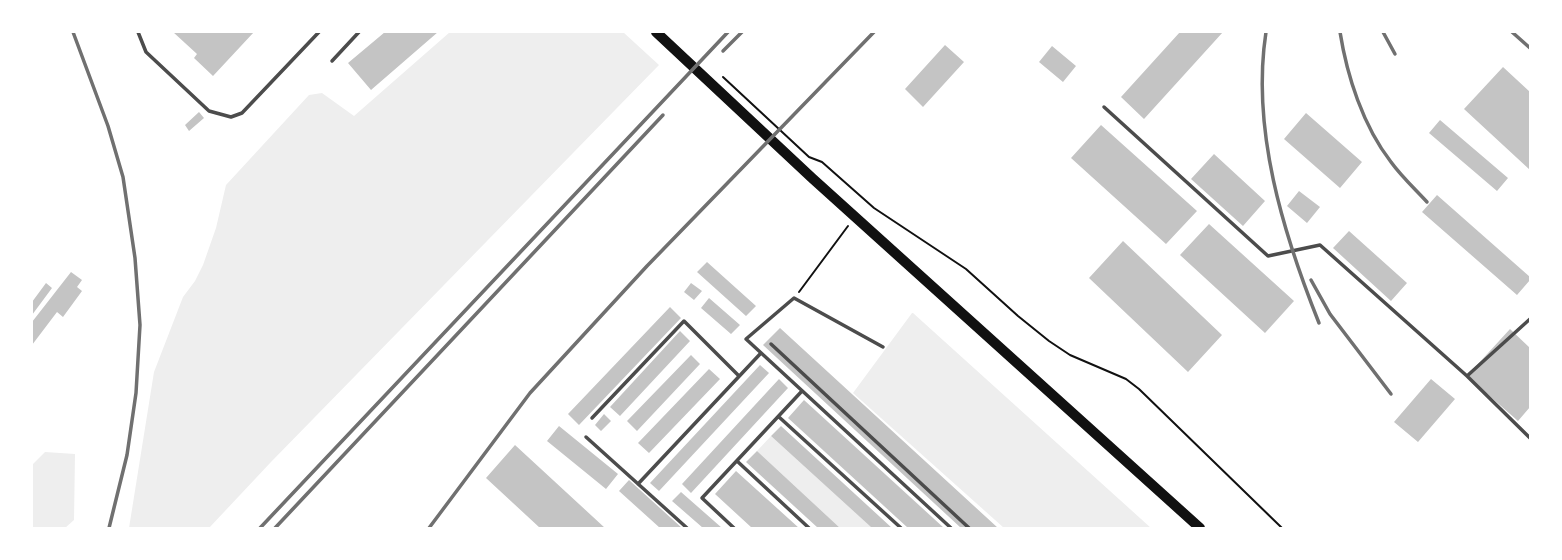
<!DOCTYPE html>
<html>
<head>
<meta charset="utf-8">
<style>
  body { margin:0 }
  #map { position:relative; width:1562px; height:560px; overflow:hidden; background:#fff; font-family:Bitter,serif }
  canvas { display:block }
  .frame { position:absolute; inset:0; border:33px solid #fff; pointer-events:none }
</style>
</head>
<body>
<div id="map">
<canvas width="1562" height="560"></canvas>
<div class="frame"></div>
</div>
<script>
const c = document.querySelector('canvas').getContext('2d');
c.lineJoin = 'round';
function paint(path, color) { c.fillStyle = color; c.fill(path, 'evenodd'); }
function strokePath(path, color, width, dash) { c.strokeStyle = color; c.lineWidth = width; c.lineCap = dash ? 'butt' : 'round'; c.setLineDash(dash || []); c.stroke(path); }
paint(new Path2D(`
  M450 32H623L659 65 271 462 209 528H129L154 372 183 297 195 281 203 265 216 228 226 185 309 95 322 93 354 116Z
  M912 313H913L1151 528H1004L853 393Z
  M771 436 872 528H840L757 451Z
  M45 452 75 454 74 520 65 528H32V465Z`), '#eee');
paint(new Path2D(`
  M173 32H254L213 76 194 58 197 54Z
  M385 32H438L371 90 348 63Z
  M1180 32H1223L1144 119 1121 97Z
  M945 45 964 62 923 107 905 89Z
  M1052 46 1076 66 1063 82 1039 62Z
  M1503 67 1530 92V170L1464 109Z
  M199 112 204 118 189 131 185 125Z
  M1306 113 1362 162 1340 188 1284 139Z
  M1440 120 1508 178 1497 191 1429 133Z
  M1101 125 1197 211 1166 244 1071 158Z
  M1214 154 1265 201 1243 226 1191 179Z
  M1299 191 1320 207 1307 223 1287 206Z
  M1437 195 1530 277V280L1517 295 1422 212Z
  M1209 224 1294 301 1265 333 1180 255Z
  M1349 231 1407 283 1391 301 1333 248Z
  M1123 241 1222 335 1188 372 1089 278Z
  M707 262 756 306 746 316 697 272Z
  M71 272 82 280 77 287 82 291 63 317 57 312 32 345V322Z
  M46 283 52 288 32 315V302Z
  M691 283 702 291 694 300 684 292Z
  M709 298 740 325 731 334 701 308Z
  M670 307 681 318 579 425 568 414Z
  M780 328 998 528H961L763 345Z
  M1510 329 1530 348V407L1518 421 1467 376Z
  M680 331 690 341 620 416 610 407Z
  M691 355 700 364 637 431 627 421Z
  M760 365 769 373 659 491 650 483Z
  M709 369 720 379 649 453 638 443Z
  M779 379 788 388 691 493 682 484Z
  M1431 379 1455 399 1418 442 1394 422Z
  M804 400 944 528H908L788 418Z
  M604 414 611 421 601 431 595 425Z
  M559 426 618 474 606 489 547 441Z
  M781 426 892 528H872L771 436Z
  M515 445 605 528H540L486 478Z
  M757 451 840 528H818L746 462Z
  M736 471 799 528H752L715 494Z
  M629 480 682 528H660L619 491Z
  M681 492 722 528H703L672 501Z`), '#c4c4c4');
strokePath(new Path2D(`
  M723 77 809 157 822 162 874 208 966 269 1018 316 1049 341 1070 355 1126 379 1139 389 1282 528
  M799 292 848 226`), '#111', 2);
strokePath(new Path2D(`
  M138 32 146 52 209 111 231 117 242 113 319 32
  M332 61 359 32
  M1104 107 1268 256 1320 245 1467 376
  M1530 319 1467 376 1530 438
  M771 344 969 528
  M883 347 794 298 746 339 951 528
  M779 417 901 528
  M592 418 684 321 739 376
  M586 437 687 528
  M737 461 809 528
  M638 484 761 353
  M734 528 702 498 802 391`), '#4c4c4c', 3.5);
strokePath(new Path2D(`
  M656 32 812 178 1200 528`), '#111', 10);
strokePath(new Path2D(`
  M73 32 108 126 123 177 135 258 140 325 136 393 127 455 109 528
  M1266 32C1251 129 1283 233 1319 323
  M1340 32C1347 76 1363 126 1391 162 1401 176 1415 189 1427 202
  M1383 32 1395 54
  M1512 32 1530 48
  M723 51 742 32
  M1311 280 1330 314 1391 394
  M260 528 728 32
  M275 528 663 115
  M429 528 530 393 647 266 874 32`), '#707070', 3.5);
</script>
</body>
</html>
